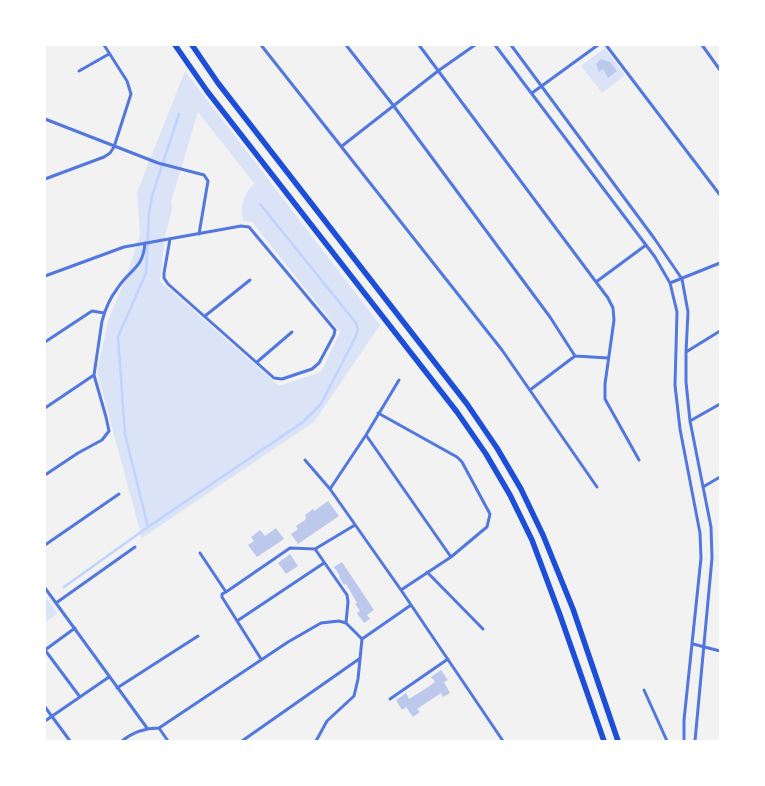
<!DOCTYPE html>
<html>
<head>
<meta charset="utf-8">
<style>
  body { margin:0 }
  #map { position:relative; width:765px; height:786px; overflow:hidden; background:#f2f2f2; font-family:"Space Grotesk",sans-serif }
  canvas { display:block }
  .frame { position:absolute; inset:0; border:46px solid #fff; pointer-events:none }
</style>
</head>
<body>
<div id="map">
<canvas width="765" height="786"></canvas>
<div class="frame"></div>
</div>
<script>
const c = document.querySelector('canvas').getContext('2d');
c.lineJoin = 'round';
function paint(path, color) { c.fillStyle = color; c.fill(path, 'evenodd'); }
function strokePath(path, color, width, dash) { c.strokeStyle = color; c.lineWidth = width; c.lineCap = dash ? 'butt' : 'round'; c.setLineDash(dash || []); c.stroke(path); }
paint(new Path2D(`
  M605 48 625 75 602 93 581 66Z
  M185 71 380 325 314 422 142 538 97 372 108 321 126 277 140 235 137 192ZM198 112 254 183C243 195 240 205 243 221L252 222 340 332 321 372 279 386 160 281 165 237 172 209 171 202Z
  M45 596 57 613 45 623Z`), '#dbe4f7');
strokePath(new Path2D(`
  M148 527 125 434 118 337 146 273 149 214 152 196 179 114
  M64 587 148 527 303 422 321 404 356 336 358 330 356 323 260 204`), '#bfd3fe', 2.5);
paint(new Path2D(`
  M601 59 610 62 617 71 608 78 603 69 599 72 596 64Z
  M328 501 339 516 298 544 291 534 298 529 296 526 305 520 306 518 305 515 313 509 314 511Z
  M276 528 284 539 257 557 248 545 254 541 251 537 260 530 265 536Z
  M290 554 298 566 286 574 278 563Z
  M342 562 374 610 367 615 370 619 364 623 357 613 360 611 355 604 357 603 346 584 344 585 339 577 340 576 334 567Z
  M441 670 448 680 444 682 450 693 443 697 441 693 417 709 420 712 413 717 406 707 402 710 396 700 406 693 409 699 425 689 435 682 431 677Z`), '#bdc9ec');
strokePath(new Path2D(`
  M261 45 502 350 597 487
  M346 45 393 105 550 317 575 356
  M419 45 608 298 613 308 614 320 605 384V399L639 460
  M495 45 655 257 670 283 677 312 675 385 680 429 700 533 701 558 684 720V741
  M511 45 654 238 682 279 688 312 686 352V382L690 421 711 527 712 558 695 741
  M606 45 720 195
  M702 45 720 70
  M79 71 109 54
  M532 93 598 45
  M45 119 158 163 204 175 208 181 199 234
  M342 146 438 71 475 45
  M45 179 104 157 110 153 114 147 131 94 127 81 104 45
  M45 276 124 247 241 226 249 227 335 330 334 335 319 363 312 369 282 379 274 378 168 284 164 278V273L170 239
  M596 282 646 245
  M670 283 720 263
  M205 316 250 280
  M45 342 92 311 104 313
  M686 352 720 331
  M575 356 608 358
  M257 362 292 332
  M530 390 575 356
  M45 408 94 375
  M378 413 457 457 462 462 490 514 487 527 482 531 451 557 401 590
  M690 421 720 404
  M366 435 451 557
  M305 460 330 489 401 590 503 741
  M45 475 78 453 102 440 109 431 106 417 94 375 102 321C105 310 110 298 117 289 129 269 143 270 145 243
  M703 487 720 477
  M330 489 366 435 399 380
  M45 545 119 494
  M315 549 347 595 348 602 346 623
  M315 549 355 525
  M200 553 226 592 222 594V597L261 659
  M427 572 483 629
  M45 588 147 728
  M226 592 290 548 315 549
  M56 603 135 547
  M237 621 324 563
  M693 644 720 651
  M45 650 80 697
  M45 650 75 628
  M117 688 198 636
  M644 690 667 741
  M390 699 448 659
  M45 707 70 741
  M45 721 109 677
  M159 728 168 741
  M122 741C133 732 144 728 159 728L288 642 321 623 339 621 346 623 362 639
  M242 741 359 659
  M316 741 327 721 354 696 358 679 362 639 411 605`), '#5277de', 3);
strokePath(new Path2D(`
  M175 45 207 91 457 412 486 454 510 495 532 540 560 615 604 741
  M192 45 218 83 467 404 497 448 521 489 543 535 573 609 618 741`), '#1d4ed8', 5.5);
</script>
</body>
</html>
